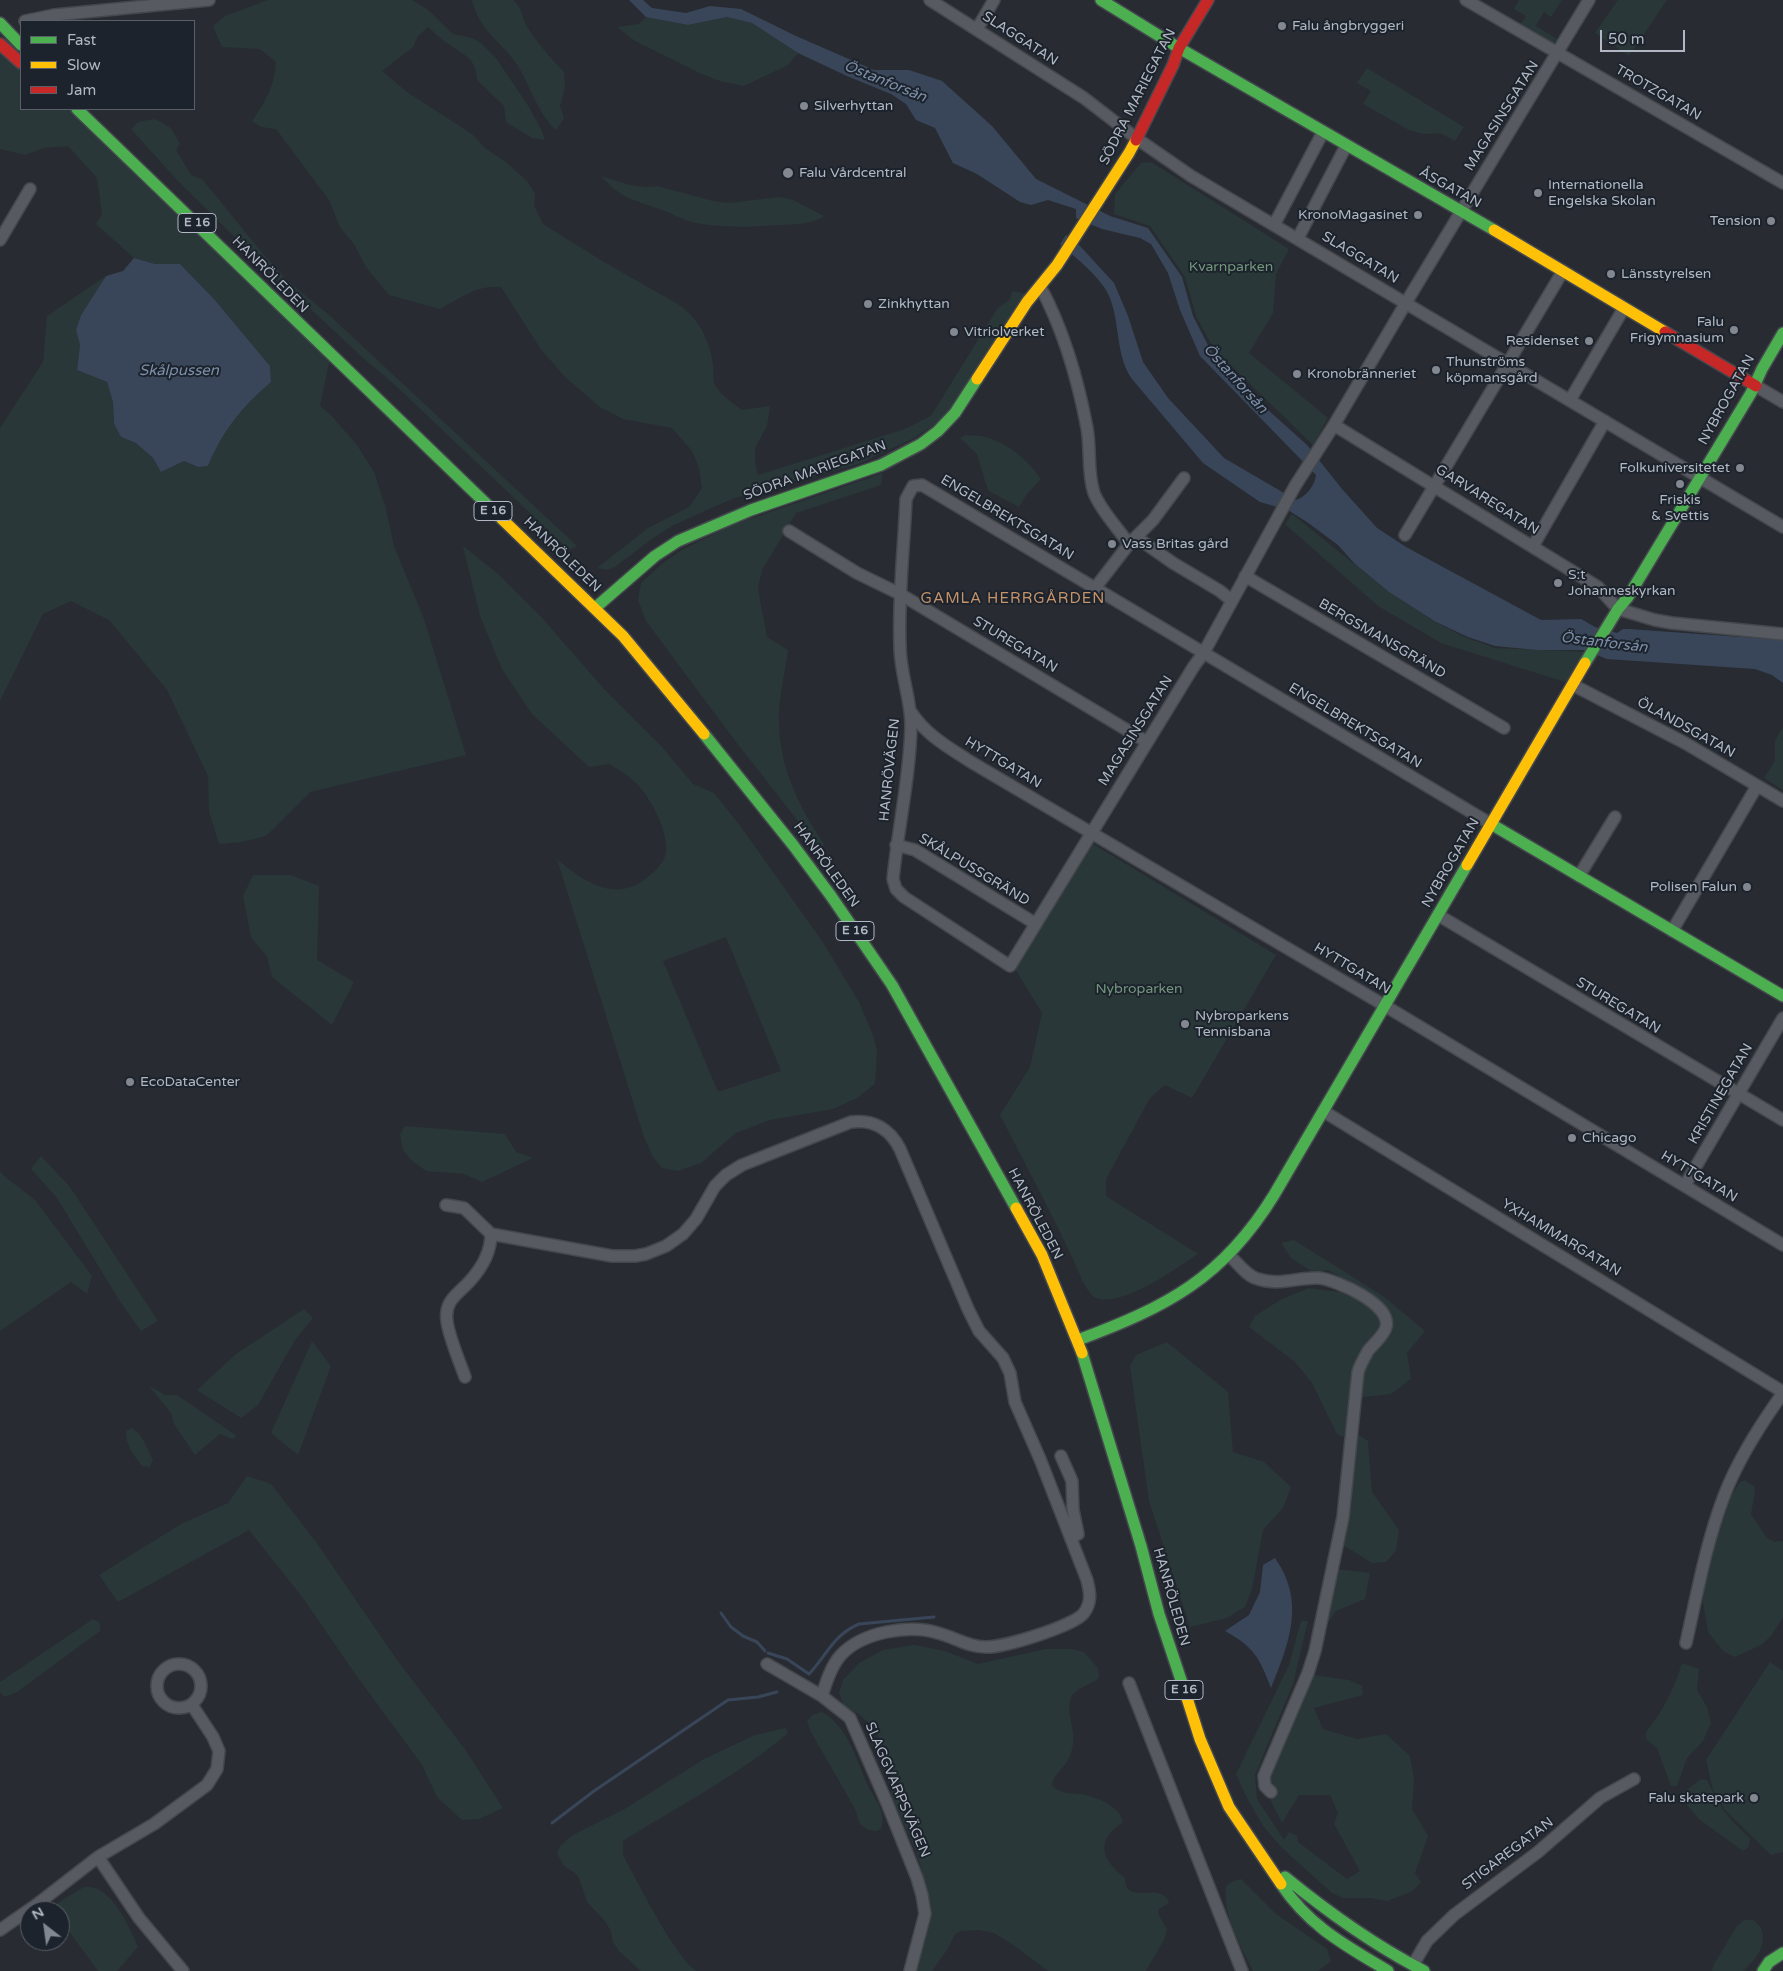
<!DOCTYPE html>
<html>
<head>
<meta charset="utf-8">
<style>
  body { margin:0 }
  #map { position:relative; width:1783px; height:1971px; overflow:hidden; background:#282c32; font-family:"Varela Round",sans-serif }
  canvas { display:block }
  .legend { position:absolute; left:20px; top:20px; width:175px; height:90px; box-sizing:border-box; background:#1c232c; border:1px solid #585f68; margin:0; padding:6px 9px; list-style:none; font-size:15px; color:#b2b8c3 }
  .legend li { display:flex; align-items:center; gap:10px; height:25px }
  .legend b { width:25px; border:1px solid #585f68 }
  .north { position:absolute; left:20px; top:1901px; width:50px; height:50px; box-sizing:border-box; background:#1c232c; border:1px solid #585f68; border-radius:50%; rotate:330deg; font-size:14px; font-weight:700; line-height:20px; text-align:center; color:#b2b8c3 }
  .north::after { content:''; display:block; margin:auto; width:18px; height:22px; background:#828790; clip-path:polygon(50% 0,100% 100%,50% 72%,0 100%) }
  .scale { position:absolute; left:1600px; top:30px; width:85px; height:22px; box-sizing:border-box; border:2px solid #b2b8c3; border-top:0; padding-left:6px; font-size:15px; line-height:18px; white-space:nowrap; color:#b2b8c3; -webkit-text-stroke:4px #1c232c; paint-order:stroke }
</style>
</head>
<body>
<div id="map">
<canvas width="1783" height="1971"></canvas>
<ul class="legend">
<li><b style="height:6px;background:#4caf50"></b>Fast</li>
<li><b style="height:6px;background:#ffc107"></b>Slow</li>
<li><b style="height:6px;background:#c62828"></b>Jam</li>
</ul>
<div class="north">N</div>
<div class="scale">50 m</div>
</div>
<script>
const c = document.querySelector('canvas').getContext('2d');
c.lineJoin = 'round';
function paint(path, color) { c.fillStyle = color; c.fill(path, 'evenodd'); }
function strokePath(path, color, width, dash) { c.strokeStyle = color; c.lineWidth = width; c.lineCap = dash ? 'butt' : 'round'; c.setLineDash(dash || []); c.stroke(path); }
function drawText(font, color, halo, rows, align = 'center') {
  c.font = font + ' "Varela Round",sans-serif'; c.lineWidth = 4; c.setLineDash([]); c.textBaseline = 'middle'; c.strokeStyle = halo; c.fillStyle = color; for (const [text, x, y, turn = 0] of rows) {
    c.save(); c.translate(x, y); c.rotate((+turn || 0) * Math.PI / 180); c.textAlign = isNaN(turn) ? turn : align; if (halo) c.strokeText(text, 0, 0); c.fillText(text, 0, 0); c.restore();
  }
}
paint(new Path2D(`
  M268 0H412L427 9 453 34 472 38 481 43 496 58 529 107 541 129 545 140 532 138 506 122 504 106 477 80C476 59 466 56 450 45 442 40 435 33 428 27L418 36 413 47 382 71 407 92 472 134 485 148 506 162 528 182 535 194 534 206 543 224 604 262 676 303C698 317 709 338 713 364 714 370 713 377 714 383 717 392 735 405 742 410L770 406 767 426 755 448V461L758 475 905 429 931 416 997 309 1010 299 1012 291 1027 294 954 405 937 423 914 438 858 464 735 498 711 508 674 525 653 538 615 567 606 570 597 568 648 528 689 507 702 488 699 468 692 451 672 428 623 419 600 407 565 377 540 348 501 287C476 285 461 298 440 309L389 295 366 267 354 244 341 229 329 200 276 129 261 127 252 121C265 102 275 86 276 62L260 49 222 47 213 26 225 16Z
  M472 0H513C523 9 521 15 526 25 536 42 551 58 564 72L565 88 560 106 564 118 556 130C537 113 530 84 516 63 499 39 480 32 472 0Z
  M1519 0H1562L1551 17 1544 12 1536 26 1557 39 1553 44 1520 25 1526 16 1514 9Z
  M1618 0H1667L1629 56 1595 33Z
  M646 17 688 25 727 17 752 23 798 53 788 65 744 86 720 81 702 74 635 41 617 27 639 24Z
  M0 39 21 60V109H72L330 358 320 406 330 414 357 445 374 472 386 509 394 546 424 619 466 755 310 792 266 836 241 842 219 844 209 811 208 776 167 690 109 620 71 601 43 614 0 701V428L43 362 47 316 106 276 81 315 76 330 80 345 77 370 107 382 113 402 114 424 121 437 136 443 153 458 161 472 184 461 198 467 208 466C223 430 242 407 271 382L270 366 214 299 180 264H155L134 258 96 224 102 214 97 178 68 146 44 148 25 155 0 149Z
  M1367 68 1464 127 1455 141 1440 133 1423 134 1409 130 1363 104 1371 91 1357 83Z
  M155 119 171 128 180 144 176 150 191 175 202 179 264 255 289 282 328 314 577 546 569 550 396 386 362 357 255 257 177 180 131 129 138 122Z
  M1151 162 1289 249 1276 274 1273 313 1249 353 1328 418 1313 445 1214 349 1196 316 1185 277 1150 226 1114 214 1115 194 1141 163Z
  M601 176 630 185 646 187 657 186 713 201 729 203 779 197 793 200 824 216C811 225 795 224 780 225 755 227 715 228 692 222 681 219 671 213 660 209 634 200 620 198 601 176Z
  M966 435C972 436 979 435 985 437 1008 443 1028 460 1041 479L1027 494 1019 507 989 491 985 481 977 454 960 438Z
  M883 473 881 485 796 513 762 570 758 589 767 637 788 650C785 674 778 699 779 723 779 766 800 809 824 844L820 849 736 742 646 621 638 600 641 583 663 563 682 550 730 526Z
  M1292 514 1389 592 1437 623 1467 638 1495 648 1588 652 1565 682 1441 643 1378 606 1285 524Z
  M463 546 497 573 543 619 605 690 662 747 693 784 714 793 741 827 822 941 859 1002 873 1035 877 1051 875 1084 857 1098 833 1109 770 1120 736 1133 701 1163 678 1171 662 1168 653 1157 644 1137 557 859C584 882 616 904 648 877 655 872 664 862 666 853 669 833 651 798 637 784 629 776 619 770 609 764L589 767 532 714 502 669 480 616ZM726 937 781 1071 718 1092 663 961Z
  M1783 727V790L1764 778 1775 761V741Z
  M1093 844 1276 955 1192 1098 1165 1085 1150 1098 1106 1179V1196L1198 1254C1175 1269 1128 1304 1099 1299 1086 1297 1077 1266 1071 1255 1049 1208 1024 1162 1000 1115L1030 1067 1042 1013 1014 967Z
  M253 875H291L319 886 317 960 354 982 332 1025 272 977 267 957 251 937 243 896Z
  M405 1126 505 1134 516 1152 533 1158 482 1182 464 1174 426 1171 411 1160 403 1150 400 1134Z
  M41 1156 70 1187 158 1321 141 1331 119 1300 57 1198 31 1169Z
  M0 1171 3 1175 35 1200 92 1276 87 1294 71 1282 0 1331Z
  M1294 1240 1383 1296 1425 1331 1407 1353 1411 1379 1391 1394 1363 1397 1343 1437 1337 1434 1312 1383 1295 1362 1249 1327 1255 1316 1280 1300 1309 1288 1339 1292V1276L1328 1270 1314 1273 1291 1258 1281 1243Z
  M304 1309 313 1318 295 1340 258 1405 241 1418 197 1390 236 1354Z
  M312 1341 331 1366 298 1455 271 1433Z
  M1167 1342 1228 1392 1233 1452 1264 1462 1291 1487 1283 1508 1263 1530 1252 1589 1245 1607 1227 1618 1190 1627 1149 1501 1130 1366 1136 1355Z
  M149 1386 165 1395H177L237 1436 233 1439 220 1434 195 1455 174 1424 171 1413Z
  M132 1428C143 1434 147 1449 153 1460L150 1467 142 1466C134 1456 125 1443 126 1431Z
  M1357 1434 1368 1441 1372 1492 1399 1530 1396 1551 1386 1562 1372 1563 1340 1543Z
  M247 1476 271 1484 316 1542 397 1660 464 1748 503 1808 479 1819 462 1820 437 1797 422 1765 356 1675 303 1598 249 1530 118 1602 99 1575 181 1524 228 1503Z
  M1745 1480 1754 1486 1755 1492 1751 1514 1767 1538 1775 1542 1783 1541V1617L1771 1636 1761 1645 1735 1657 1723 1651 1708 1632 1702 1596 1725 1506 1739 1483Z
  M1337 1569 1370 1573 1365 1599 1336 1611 1326 1625Z
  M93 1619 100 1623V1631L17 1692 4 1697 0 1692V1682Z
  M1301 1621H1308L1293 1684 1255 1775 1257 1799 1284 1840 1289 1832 1297 1836 1298 1842 1347 1879 1360 1871 1334 1824 1338 1813 1330 1795H1299L1282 1823 1268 1795 1267 1778 1314 1675 1349 1680 1362 1686 1363 1695 1314 1708 1323 1729 1357 1739 1386 1734 1410 1756 1414 1779 1412 1809 1428 1836 1415 1873 1421 1882 1411 1892 1387 1901 1370 1898H1343L1332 1893 1282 1848 1263 1826 1247 1798 1236 1774 1289 1665Z
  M914 1645 945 1651 978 1664 1046 1649H1071L1084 1652 1098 1668 1099 1678C1091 1685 1075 1688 1071 1698 1065 1713 1076 1729 1073 1744 1072 1750 1070 1758 1066 1763 1061 1771 1054 1774 1052 1785 1061 1796 1073 1792 1086 1795 1100 1799 1120 1807 1123 1822 1095 1841 1101 1859 1125 1878 1125 1908 1161 1879 1169 1903L1159 1909 1158 1913 1167 1930 1164 1940 1146 1971H1048L1012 1944 994 1933 979 1930 961 1931 955 1934 947 1950 932 1971H917L931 1916 930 1899 916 1851 892 1798 890 1782 891 1772 884 1749 875 1729 860 1715 844 1706 839 1693 843 1680 859 1663 883 1650Z
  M1770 1662 1783 1671V1852L1771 1855 1725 1810 1713 1790 1706 1760Z
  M1682 1663 1699 1669 1697 1690 1707 1707 1711 1723 1703 1741 1687 1758 1677 1786H1671L1657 1748 1646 1739V1732C1662 1713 1675 1687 1682 1663Z
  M822 1712C848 1726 857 1761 868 1786 872 1794 878 1802 881 1810 883 1817 883 1822 881 1829L876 1831 868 1830 860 1824 854 1807 811 1732 807 1721 812 1715Z
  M786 1728 788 1733C738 1776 678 1806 623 1841V1855C636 1879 677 1961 697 1971H641L619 1951 613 1942 611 1931 605 1921 587 1902 579 1878 575 1873 564 1866 557 1853 560 1846 573 1835 623 1810 704 1759 755 1735Z
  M1701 1779 1707 1780C1719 1806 1728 1819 1750 1838L1749 1847 1743 1851 1700 1820 1687 1805 1684 1792Z
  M1241 1879 1276 1914 1327 1949 1331 1961 1318 1971H1253C1241 1946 1222 1915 1226 1886L1232 1882Z
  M84 1887C111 1884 129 1926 138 1947L117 1971H98L60 1919V1911H48L64 1899Z
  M1744 1920H1753C1774 1935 1758 1959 1743 1971H1712L1714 1964 1737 1926Z`), '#293738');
paint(new Path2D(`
  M629 0H643L652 8 686 13 710 6 741 9 796 36 874 70H909L942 81 992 126 1036 179 1110 216 1148 228 1182 277 1193 316 1211 351 1267 409 1307 445 1342 489 1377 528 1406 547 1541 620 1581 619 1595 627 1617 633 1623 629H1629L1783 640V683L1772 675 1755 669 1607 659 1585 650H1537L1495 646 1468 637 1436 622 1389 592 1355 564 1338 545 1307 522 1288 510 1260 502 1203 463 1132 379C1116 357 1120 324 1110 298 1103 279 1075 257 1060 244L1066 235 1080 246 1114 283 1128 316 1143 362 1168 398 1224 458 1296 500C1306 497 1315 485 1316 475L1200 356 1180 310 1168 273 1151 244 1140 238 1102 229 1076 218V209L1048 200 1031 205 1020 202 977 174 953 163 935 128 916 120 906 104 891 94 847 76 798 53 752 23 727 17 688 25 646 17Z
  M134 258 155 264H180L214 299 270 366 271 382C242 407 223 430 208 466L198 467 184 461 161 472 153 458 136 443 121 437 114 424 113 402 107 382 77 370 80 345 76 330 81 315 106 276 123 271Z
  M1275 1558C1306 1602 1289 1643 1271 1688 1259 1657 1254 1647 1225 1631L1249 1615 1260 1592 1263 1565Z`), '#394659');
strokePath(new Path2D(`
  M721 1613 731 1627 743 1636 757 1642 765 1651
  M768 1653 787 1659 809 1674C827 1655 833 1635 859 1624L934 1617
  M552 1823 594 1791 728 1700 758 1697 777 1692`), '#394659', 3);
const street = new Path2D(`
  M930 0 1084 98 1136 138 1191 176 1783 527
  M1466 0 1783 183
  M25 21 54 15 209 0
  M977 29 994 0
  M1274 225 1323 132
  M1298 238 1346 146
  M0 240 30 189
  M1040 286C1063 329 1078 380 1087 428 1091 450 1087 472 1094 493 1101 511 1118 528 1129 544
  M1756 386 1783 402
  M1570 400 1624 308
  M1334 425 1598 587 1618 609 1655 620 1672 623 1783 634
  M789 531 857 573 900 594 1147 742
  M1405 535 1563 271
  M1136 537 1173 563 1220 591 1231 600
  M1533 546 1605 421
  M1245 576 1504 728
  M1095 588 1129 544 1153 520 1184 478
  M1573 685 1685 743 1783 801
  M911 712C926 735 948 747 971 762L1377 1001 1783 1245
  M1491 824 922 485 913 486 906 499C904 548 898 597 900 646 900 673 911 699 911 725 910 777 898 828 893 879L896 889 904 897 1010 966 1194 666 1203 654 1295 486 1334 425 1410 296 1589 0
  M896 845 915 850 1036 924
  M1579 876 1615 817
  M1438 915 1783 1120
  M1672 931 1757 786
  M1323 1111 1783 1392
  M1685 1185 1783 1018
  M446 1205 464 1208 491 1234 612 1256H635L646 1254 666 1246 683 1234 696 1219 715 1186 726 1175 742 1165 851 1122C873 1119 890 1129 900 1149L968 1309 979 1331 1003 1358 1010 1373 1015 1402 1040 1459 1087 1580C1090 1592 1092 1602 1084 1613 1074 1626 1003 1648 985 1647 968 1647 954 1637 938 1633 909 1624 862 1632 841 1655 831 1666 826 1682 822 1696
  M1229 1255C1238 1263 1246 1276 1258 1279 1279 1286 1298 1277 1319 1278 1336 1280 1392 1304 1386 1327 1384 1336 1373 1344 1368 1351 1364 1358 1360 1365 1358 1372L1343 1517 1315 1651 1308 1673 1264 1776 1265 1786 1271 1792
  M465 1377C460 1363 448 1334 447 1321 444 1301 457 1295 469 1282 481 1269 491 1252 491 1234
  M1061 1456 1072 1481 1073 1510 1078 1534 1071 1538
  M1686 1643C1697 1594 1706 1543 1724 1496 1738 1459 1760 1425 1783 1393
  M157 1686a22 22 0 1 1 44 0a22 22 0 1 1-44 0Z
  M767 1664 822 1696 850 1718 887 1803 917 1878 922 1895 925 1914 910 1971
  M1129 1683 1242 1971
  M98 1857 139 1918 183 1971
  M0 1930 36 1905 98 1857 154 1824 207 1785 217 1769 219 1751 213 1737 192 1705
  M1413 1965 1427 1941 1454 1915 1538 1852 1600 1798 1634 1779`);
const fast = new Path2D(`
  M1101 0 1179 48 1494 230
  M0 23 21 45
  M77 109 502 519
  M595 608 655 556 678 541 751 510 881 465 921 444 938 431 955 413 977 379
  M1585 663 1618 609 1628 597 1751 393 1762 369 1783 333
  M704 734 793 845 831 896 892 985 1016 1208
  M1491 824 1783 996
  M1078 1340C1167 1307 1223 1278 1274 1195L1467 865
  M1082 1353 1141 1546 1159 1614 1187 1698
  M1285 1877C1329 1913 1374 1945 1424 1971
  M1281 1884C1310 1927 1345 1945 1388 1971
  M1763 1971 1769 1962 1783 1953`);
const slow = new Path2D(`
  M1494 230 1665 332
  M977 379 1027 302 1057 265 1129 153 1136 140
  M502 519 623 636 704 734
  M1467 865 1585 663
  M1016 1208 1042 1255 1082 1353
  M1187 1698 1200 1739 1229 1807 1281 1884`);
const jam = new Path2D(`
  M0 44 21 63
  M1136 140 1173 65 1179 48 1208 0
  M1665 332 1756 386`);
strokePath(street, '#44474c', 14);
strokePath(fast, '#45484f', 14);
strokePath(slow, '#45484f', 14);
strokePath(jam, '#45484f', 14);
strokePath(street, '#575a61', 11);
strokePath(fast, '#4caf50', 11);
strokePath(slow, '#ffc107', 11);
strokePath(jam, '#c62828', 11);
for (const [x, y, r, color] of [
  [1282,26,5,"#828790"],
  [804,106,5,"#828790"],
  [788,173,6,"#828790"],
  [1538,193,5,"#828790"],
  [1418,215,5,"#828790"],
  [1771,221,5,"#828790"],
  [1611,274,5,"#828790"],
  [868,304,5,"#828790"],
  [1734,330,5,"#828790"],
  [954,332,5,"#828790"],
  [1589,341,5,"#828790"],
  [1436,370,5,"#828790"],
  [1297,374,5,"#828790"],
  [1740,468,5,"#828790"],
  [1680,484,5,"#828790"],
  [1112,544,5,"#828790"],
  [1558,583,5,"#828790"],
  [1747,887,5,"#828790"],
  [1185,1024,5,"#828790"],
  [130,1082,5,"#828790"],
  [1572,1138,5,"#828790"],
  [1754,1798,5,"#828790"]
]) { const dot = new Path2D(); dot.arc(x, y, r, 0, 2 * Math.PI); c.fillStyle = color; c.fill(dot); strokePath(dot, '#1c232c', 2); }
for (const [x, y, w] of [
  [197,223,38],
  [493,511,38],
  [855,931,38],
  [1184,1690,38]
]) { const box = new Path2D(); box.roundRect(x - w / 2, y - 9.5, w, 19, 4); c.fillStyle = '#1c232c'; c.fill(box); strokePath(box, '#b2b8c3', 1); }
drawText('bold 12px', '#b2b8c3', null, [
  ["E 16",197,223],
  ["E 16",493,511],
  ["E 16",855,931],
  ["E 16",1184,1690]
]);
drawText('14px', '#b2b8c3', '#1c232c', [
  ["Falu ångbryggeri",1292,26],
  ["Silverhyttan",814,106],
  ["Falu Vårdcentral",799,173],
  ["Internationella",1548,185],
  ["Engelska Skolan",1548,201],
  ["KronoMagasinet",1408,215,"right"],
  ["Tension",1761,221,"right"],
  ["Länsstyrelsen",1621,274],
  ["Zinkhyttan",878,304],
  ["Falu",1724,322,"right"],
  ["Frigymnasium",1724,338,"right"],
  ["Vitriolverket",964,332],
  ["Residenset",1579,341,"right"],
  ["Thunströms",1446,362],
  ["köpmansgård",1446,378],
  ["Kronobränneriet",1307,374],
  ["Folkuniversitetet",1730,468,"right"],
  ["Friskis",1680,500,"center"],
  ["& Svettis",1680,516,"center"],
  ["Vass Britas gård",1122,544],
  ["S:t",1568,575],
  ["Johanneskyrkan",1568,591],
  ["Polisen Falun",1737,887,"right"],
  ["Nybroparkens",1195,1016],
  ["Tennisbana",1195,1032],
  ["EcoDataCenter",140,1082],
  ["Chicago",1582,1138],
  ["Falu skatepark",1744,1798,"right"]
], 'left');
drawText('14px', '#b2b8c3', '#1c232c', [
  ["SLAGGATAN",1020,39,33],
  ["TROTZGATAN",1658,93,30],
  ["SÖDRA MARIEGATAN",1138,97,-63],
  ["MAGASINSGATAN",1502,116,-58],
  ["ÅSGATAN",1450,188,29],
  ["SLAGGATAN",1360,258,31],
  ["HANRÖLEDEN",270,275,45],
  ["NYBROGATAN",1727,400,-61],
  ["SÖDRA MARIEGATAN",815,471,-20],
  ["GARVAREGATAN",1487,500,32],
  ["ENGELBREKTSGATAN",1007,518,31],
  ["HANRÖLEDEN",562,555,44],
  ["BERGSMANSGRÄND",1382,639,30],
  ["STUREGATAN",1015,645,31],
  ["ENGELBREKTSGATAN",1355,726,31],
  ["ÖLANDSGATAN",1686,728,29],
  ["MAGASINSGATAN",1136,731,-58],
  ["HYTTGATAN",1003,763,31],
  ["HANRÖVÄGEN",890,770,-84],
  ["NYBROGATAN",1451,863,-60],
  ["HANRÖLEDEN",826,865,54],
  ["SKÅLPUSSGRÄND",974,870,31],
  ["HYTTGATAN",1352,969,31],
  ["STUREGATAN",1618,1006,31],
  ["KRISTINEGATAN",1721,1094,-60],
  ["HYTTGATAN",1699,1177,31],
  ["HANRÖLEDEN",1035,1214,62],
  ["YXHAMMARGATAN",1561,1238,31],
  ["HANRÖLEDEN",1171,1597,74],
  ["SLAGGVARPSVÄGEN",897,1790,67],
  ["STIGAREGATAN",1508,1854,-37]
]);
drawText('14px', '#73967c', '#1c232c', [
  ["Kvarnparken",1231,267],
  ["Nybroparken",1139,989]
]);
drawText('italic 15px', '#7d8ea8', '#1c232c', [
  ["Östanforsån",885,82,22],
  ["Skålpussen",179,371],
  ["Östanforsån",1235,379,48],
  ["Östanforsån",1604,643,7]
]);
c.letterSpacing = '1px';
drawText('15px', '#c6936a', '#1c232c', [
  ["GAMLA HERRGÅRDEN",1013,599]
]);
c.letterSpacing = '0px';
</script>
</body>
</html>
